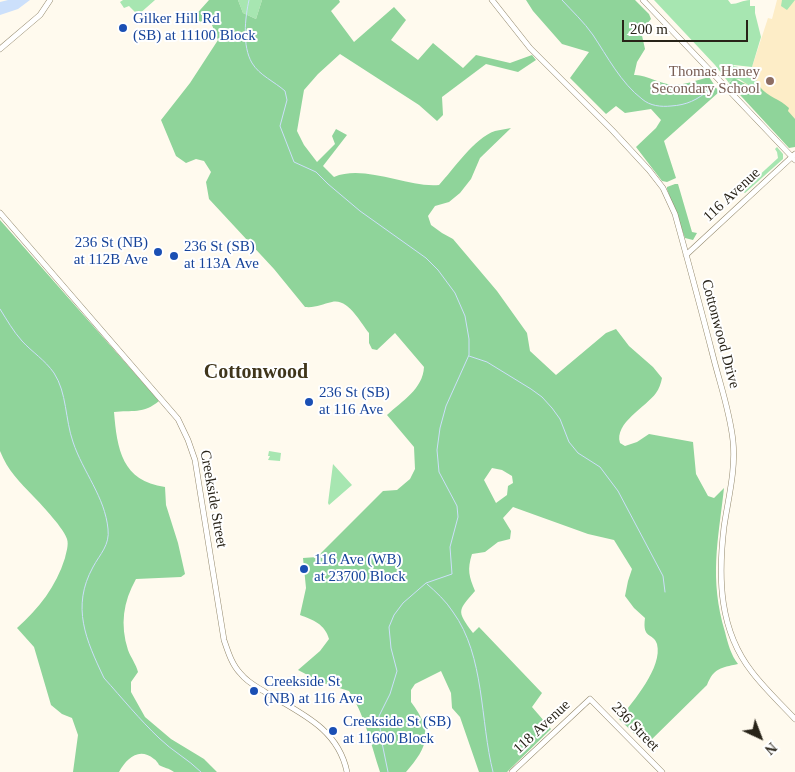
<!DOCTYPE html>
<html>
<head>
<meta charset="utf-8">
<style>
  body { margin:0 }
  #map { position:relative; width:795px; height:772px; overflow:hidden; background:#fffaee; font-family:Georgia,serif }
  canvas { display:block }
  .north { position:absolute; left:735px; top:712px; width:50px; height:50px; -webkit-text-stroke:4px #fff; paint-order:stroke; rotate:137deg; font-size:14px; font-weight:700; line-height:20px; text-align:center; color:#282318 }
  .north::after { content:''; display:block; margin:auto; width:18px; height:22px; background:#282318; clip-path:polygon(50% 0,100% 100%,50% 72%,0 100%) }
  .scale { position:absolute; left:622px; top:20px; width:126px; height:22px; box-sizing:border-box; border:2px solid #282318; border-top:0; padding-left:6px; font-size:15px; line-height:18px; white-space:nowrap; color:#282318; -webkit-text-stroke:4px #fff; paint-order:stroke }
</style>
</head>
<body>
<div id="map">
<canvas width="795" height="772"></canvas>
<div class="north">N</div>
<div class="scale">200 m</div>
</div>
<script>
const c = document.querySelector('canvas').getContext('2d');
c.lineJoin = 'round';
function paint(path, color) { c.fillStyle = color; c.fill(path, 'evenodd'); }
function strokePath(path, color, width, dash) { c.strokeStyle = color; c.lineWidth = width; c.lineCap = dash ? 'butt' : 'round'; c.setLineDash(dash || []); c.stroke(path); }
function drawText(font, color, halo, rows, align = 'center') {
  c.font = font + ' Georgia,serif'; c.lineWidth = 4; c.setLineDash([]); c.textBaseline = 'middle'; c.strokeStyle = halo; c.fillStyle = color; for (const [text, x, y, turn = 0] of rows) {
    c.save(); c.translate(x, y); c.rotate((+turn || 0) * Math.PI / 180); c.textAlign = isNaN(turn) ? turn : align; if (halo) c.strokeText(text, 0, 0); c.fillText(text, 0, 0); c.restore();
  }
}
paint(new Path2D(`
  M777 0H795V143L738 91 751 70 768 18 772 19Z`), '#fdedc7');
paint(new Path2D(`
  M123 0H155L138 15 129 6 124 8 120 2Z
  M238 0H262L256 19 243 13Z
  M654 0H728L731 4C738 4 743 0 750 0V6H755V13L761 37 752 67 734 65 733 66 750 69 755 75 758 87 753 88 739 79 730 81 729 83 715 65Z
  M782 0H795L787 10 781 6Z
  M777 147 783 154V159L745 193 742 191 778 158 777 152 775 149Z
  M269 451 281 453 280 461 268 460 270 456H268Z
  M333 464 352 485 329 505 328 503Z`), '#a7e6b1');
paint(new Path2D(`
  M209 0H238L243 13 256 19 262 0H339L340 2 331 11 354 42 394 7 406 20 391 40 418 60 433 43 463 68 476 55 510 63 532 55 536 60 518 72 486 64 442 97 443 115 437 121 419 105 340 54 318 74 304 90 297 131 304 145 317 162 335 144 332 136 336 129 347 135 323 166 334 177C365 164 407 188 439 185 454 169 474 138 495 131 500 130 506 129 511 128L480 158 471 179 460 193 449 202 435 206 428 216 431 225 442 233 453 239 497 291 527 333 530 351 556 375 606 333 616 329 629 346 653 367 662 378C661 383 659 389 656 393 646 407 614 423 620 443L625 446 637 442 649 434 693 442 696 474 708 496 714 498 724 488C718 542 709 578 725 632 728 644 731 655 738 664 720 668 714 668 707 685L646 745 619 719C633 702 663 667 657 644 653 632 642 640 645 618L634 608 625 596 628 581 632 569 614 540 588 534 513 507 503 518 511 531 510 539 498 542 485 552 472 554C467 570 469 576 475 591 458 611 456 610 473 633L479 627 542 693 532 707 551 729 507 772H479L460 717 452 708 451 693 441 671 415 684 411 690V702C433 731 429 746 406 772H380C371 745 365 715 349 691L323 683 298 670 320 651 329 639C325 624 313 620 300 615L306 588 303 558 317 557 383 491 397 490 410 479 415 469 414 447 387 415C402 401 423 389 424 367L395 333 377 350 372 349 369 343V333C360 322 348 298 332 302 322 304 316 308 305 307L274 269 209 199 206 182 211 172 204 161 196 159 186 163 176 156 161 120 190 83 218 40 212 25 192 19ZM492 468 502 470 512 476 513 483 508 486 507 495 496 503 484 480Z
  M526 0H635L649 14 651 19 641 31 645 49 637 62 634 75C645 74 660 84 673 85 684 85 698 80 709 77L719 92 664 141 676 178 667 182 662 181 636 147 656 128 661 120 651 109 625 113 616 106 606 114 570 78 589 52 562 44 533 11Z
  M734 78 753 88 760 87C768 97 780 99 789 108L788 111 795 119V147L789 148 729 83Z
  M675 184H678L692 232 697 233 693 240 685 238 667 189V187Z
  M0 220 159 401C144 414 131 410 114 412 117 449 122 481 165 487L166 505 178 543 185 574 181 577 136 579C123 602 120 625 128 650 131 658 136 664 138 672L131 682V692L145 717 171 739 204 759 217 772H174C169 768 164 768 159 765 158 763 156 760 154 759 139 747 127 758 119 772H73L78 735 72 718 62 714 51 705 34 647 17 628C39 608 56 587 65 558 66 553 69 545 67 539 65 530 42 505 34 497 19 481 8 471 0 451Z`), '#8fd49a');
paint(new Path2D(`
  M8 0H30L18 9 0 15V2Z`), '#cce0fb');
strokePath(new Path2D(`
  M249 0C245 18 242 46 252 63 259 75 275 82 285 91L287 100 280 126 294 162 316 172 328 184 360 211 426 258 438 270 455 293 465 316 469 339V355L446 406 440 428 437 450 439 472 457 506 458 517 450 547 452 574 426 583 403 603 394 615 389 627 391 648 397 671 390 694 379 716 381 738 388 772
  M562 0C572 11 584 22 593 35 607 56 621 83 642 99 650 106 661 107 671 106 687 105 697 100 709 90
  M0 309C7 320 13 331 22 341 32 352 45 360 54 373 67 393 65 419 73 442 83 472 105 497 108 529 110 545 100 554 93 567 71 607 86 640 104 678 122 698 140 720 159 738 172 751 188 759 201 772
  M469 356 487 362 531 389 542 397 552 408 560 419 569 442 578 453 600 467 618 491 663 576 665 592
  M427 584C436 592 446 601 453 612 485 656 480 721 493 772`), '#cce0fb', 1);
const secondary = new Path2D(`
  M492 0 530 48 612 130 649 170 663 188 675 214C688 261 701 309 713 356 720 384 730 412 733 441 736 470 728 499 724 527 718 578 719 630 752 672 765 689 781 704 795 719
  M643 0 795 160
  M0 49 40 15 50 0
  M0 213 178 419 188 440 195 460 224 640C228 652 232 665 241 674 247 682 257 687 265 692 300 713 338 728 347 772
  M686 255 795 154
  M512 772 590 699 662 772`);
strokePath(secondary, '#92876b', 6);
strokePath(secondary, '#fff', 5);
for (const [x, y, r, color] of [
  [123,28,5,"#1a4fb4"],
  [770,81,5,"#8d6e63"],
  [158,252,5,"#1a4fb4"],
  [174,256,5,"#1a4fb4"],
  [309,402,5,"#1a4fb4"],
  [304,569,5,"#1a4fb4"],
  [254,691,5,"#1a4fb4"],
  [333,731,5,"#1a4fb4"]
]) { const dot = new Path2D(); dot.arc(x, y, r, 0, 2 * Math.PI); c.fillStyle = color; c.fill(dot); strokePath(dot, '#fff', 2); }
drawText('15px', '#164399', '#fff', [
  ["Gilker Hill Rd",133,19],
  ["(SB) at 11100 Block",133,36],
  ["236 St (NB)",148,243,"right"],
  ["at 112B Ave",148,260,"right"],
  ["236 St (SB)",184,247],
  ["at 113A Ave",184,264],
  ["236 St (SB)",319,393],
  ["at 116 Ave",319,410],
  ["116 Ave (WB)",314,560],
  ["at 23700 Block",314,577],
  ["Creekside St",264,682],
  ["(NB) at 116 Ave",264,699],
  ["Creekside St (SB)",343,722],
  ["at 11600 Block",343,739]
], 'left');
drawText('15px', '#785e54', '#fff', [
  ["Thomas Haney",760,72],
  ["Secondary School",760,89]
], 'right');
drawText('15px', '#282318', '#fff', [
  ["116 Avenue",732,195,-43],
  ["Cottonwood Drive",720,334,75],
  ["Creekside Street",213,499,80],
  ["118 Avenue",542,727,-43],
  ["236 Street",635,727,46]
]);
drawText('bold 20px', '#40361c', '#fff', [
  ["Cottonwood",256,373]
]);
</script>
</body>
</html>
